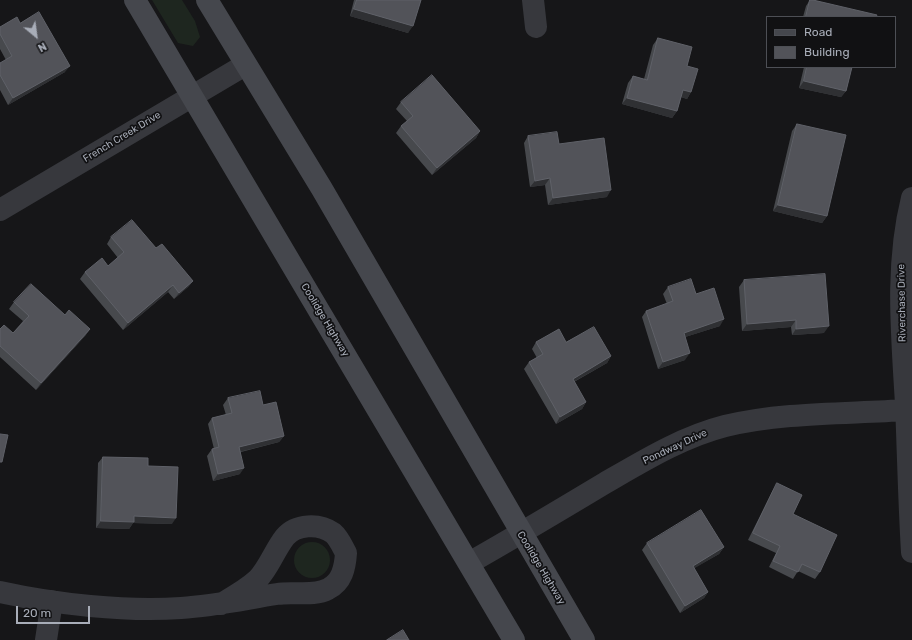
<!DOCTYPE html>
<html>
<head>
<meta charset="utf-8">
<style>
  body { margin:0 }
  #map { position:relative; width:912px; height:640px; overflow:hidden; background:#161618; font-family:Rubik,sans-serif }
  canvas { display:block }
  .legend { position:absolute; left:766px; top:16px; width:130px; height:52px; box-sizing:border-box; background:#111113; border:1px solid #4d4f55; margin:0; padding:5px 7px; list-style:none; font-size:12px; color:#a8adb8 }
  .legend li { display:flex; align-items:center; gap:8px; height:20px }
  .legend b { width:20px; border:1px solid #4d4f55 }
  .north { position:absolute; left:16px; top:16px; width:40px; height:40px; -webkit-text-stroke:3px #111113; paint-order:stroke; rotate:151deg; font-size:11px; font-weight:700; line-height:16px; text-align:center; color:#a8adb8 }
  .north::after { content:''; display:block; margin:auto; width:14px; height:18px; background:#a8adb8; clip-path:polygon(50% 0,100% 100%,50% 72%,0 100%) }
  .scale { position:absolute; left:16px; top:606px; width:74px; height:18px; box-sizing:border-box; border:2px solid #a8adb8; border-top:0; padding-left:5px; font-size:12px; line-height:14px; white-space:nowrap; color:#a8adb8; -webkit-text-stroke:3px #111113; paint-order:stroke }
</style>
</head>
<body>
<div id="map">
<canvas width="912" height="640"></canvas>
<ul class="legend">
<li><b style="height:5px;background:#45474d"></b>Road</li>
<li><b style="height:11px;background:#525359"></b>Building</li>
</ul>
<div class="north">N</div>
<div class="scale">20 m</div>
</div>
<script>
const c = document.querySelector('canvas').getContext('2d');
c.lineJoin = 'round';
function paint(path, color) { c.fillStyle = color; c.fill(path, 'evenodd'); }
function strokePath(path, color, width, dash) { c.strokeStyle = color; c.lineWidth = width; c.lineCap = dash ? 'butt' : 'round'; c.setLineDash(dash || []); c.stroke(path); }
function drawText(font, color, halo, rows, align = 'center') {
  c.font = font + ' Rubik,sans-serif'; c.lineWidth = 3.5; c.setLineDash([]); c.textBaseline = 'middle'; c.strokeStyle = halo; c.fillStyle = color; for (const [text, x, y, turn = 0] of rows) {
    c.save(); c.translate(x, y); c.rotate((+turn || 0) * Math.PI / 180); c.textAlign = isNaN(turn) ? turn : align; if (halo) c.strokeText(text, 0, 0); c.fillText(text, 0, 0); c.restore();
  }
}
paint(new Path2D(`
  M152 0H182L195 21 200 37 193 46 178 43Z
  M294 560a18 18 0 1 1 36 0a18 18 0 1 1-36 0Z`), '#1e261f');
strokePath(new Path2D(`
  M533 0 536 27
  M912 198C895 266 902 335 906 404 908 453 909 503 912 552
  M0 210 245 65
  M469 563C515 537 560 510 605 483 643 461 682 437 725 426 784 412 846 414 906 410
  M0 592C54 604 126 612 181 608 214 606 245 599 277 594 294 591 313 597 328 589 342 582 345 568 346 553 342 546 339 538 333 533 319 523 296 524 285 537 274 551 269 568 257 580 246 590 233 597 221 604
  M46 640 52 601`), '#37383d', 22);
strokePath(new Path2D(`
  M135 0 514 640
  M207 0 322 189 584 640`), '#45474d', 22);
paint(new Path2D(`
  M354 0H421L408 33 350 16Z
  M810 0H813L876 17H803L806 6Z
  M20 23 65 72 8 105 0 90V63L6 60 0 49V27Z
  M658 38 687 66 691 92 687 99 681 97 677 111 672 118 622 104 628 83 633 76 644 79 653 45Z
  M804 67H852L846 91 841 97 799 88Z
  M401 102 480 131 476 138 432 175 396 133 401 126 407 121 396 109Z
  M797 124 827 216 822 223 773 211 792 131Z
  M528 136 559 144 607 197 548 205 545 185 530 187 524 143Z
  M111 237 156 248 193 281 188 287 174 299 168 292 123 330 80 279 85 272 108 266 118 258 107 244Z
  M744 280 824 333 792 335 791 327 742 331 739 287Z
  M668 287 696 294 720 326 685 337V360L658 369 642 317 646 311 667 304 663 294Z
  M14 302 65 315 90 329 85 336 36 390 0 357V329L13 333 23 321 9 309Z
  M536 342H566L611 356 607 363 574 382 586 402 582 409 556 424 524 369 529 362 537 358 532 349Z
  M228 398 263 405 284 436 279 442 241 452 240 474 213 481 207 456 212 449H214L208 424 212 418 226 415 223 405Z
  M103 457 148 466 172 524 133 523 129 529 96 528 98 463Z
  M777 483 793 514 820 572 815 579 798 571 793 579 769 567 776 553 748 540 773 490Z
  M647 543 724 547 719 554 694 568 708 592 704 598 680 613 642 550Z`), '#47494d');
paint(new Path2D(`
  M354 9 413 26 408 33 350 16Z
  M70 66 65 72 8 105 13 98Z
  M804 81 846 91 841 97 799 88Z
  M683 90 691 92 687 99 678 96Z
  M627 98 677 111 672 118 622 104Z
  M480 131 476 138 432 175 437 168Z
  M550 178 545 185 530 187 535 181Z
  M611 190 607 197 548 205 553 198Z
  M778 205 827 216 822 223 773 211Z
  M193 281 188 287 174 299 179 293Z
  M173 285 168 292 123 330 128 323Z
  M724 319 720 326 679 339 684 333Z
  M796 320 791 327 742 331 747 324Z
  M829 326 824 333 792 335 796 329Z
  M90 329 85 336 36 390 41 383Z
  M690 353 685 360 658 369 663 362Z
  M611 356 607 363 568 385 573 379Z
  M586 402 582 409 556 424 560 417Z
  M284 436 279 442 235 453 239 447Z
  M244 468 240 474 213 481 218 474Z
  M134 516 176 518 172 524 133 523 129 529 96 528 101 521Z
  M724 547 719 554 688 572 693 566Z
  M708 592 704 598 680 613 685 606Z`), '#2f3033');
const building = new Path2D(`
  M357 0H421L413 26 354 9Z
  M810 0H813L877 15 876 17H806Z
  M39 12 70 66 13 98 0 75V63L12 56 0 34V27L17 17 20 23Z
  M658 38 692 47 687 66 698 69 691 92 683 90 677 111 627 98 633 76 647 80Z
  M807 67H852L846 91 804 81Z
  M432 75 480 131 437 168 401 126 413 116 401 102Z
  M797 124 846 135 827 216 778 205Z
  M557 132 559 144 604 138 611 190 553 198 550 178 535 181 528 136Z
  M132 220 156 248 162 244 193 281 179 293 173 285 128 323 85 272 102 258 108 266 124 252 111 237Z
  M825 274 829 326 796 329V320L747 324 744 280Z
  M691 279 696 294 714 288 724 319 684 333 690 353 663 362 646 311 673 301 668 287Z
  M31 284 65 315 69 310 90 329 41 383 0 346V329L4 325 13 333 29 316 14 302Z
  M594 327 611 356 573 379 586 402 560 417 529 362 543 354 536 342 559 329 566 342Z
  M260 391 263 405 276 402 284 436 239 447 244 468 218 474 212 449 219 447 212 418 232 413 228 398Z
  M0 434 8 435 2 462H0Z
  M103 457 148 458V466L178 467 176 518 134 516V522L101 521Z
  M777 483 802 495 793 514 837 535 820 572 802 564 798 572 773 561 780 546 753 533Z
  M701 510 724 547 693 566 708 592 685 606 647 543Z
  M403 630 409 640H387Z`);
paint(building, '#525359');
strokePath(building, '#5f6168', 1);
drawText('10px', '#a8adb8', '#111113', [
  ["French Creek Drive",122,137,-31],
  ["Riverchase Drive",902,303,-91],
  ["Coolidge Highway",325,320,59],
  ["Pondway Drive",675,447,-25],
  ["Coolidge Highway",541,568,59]
]);
</script>
</body>
</html>
